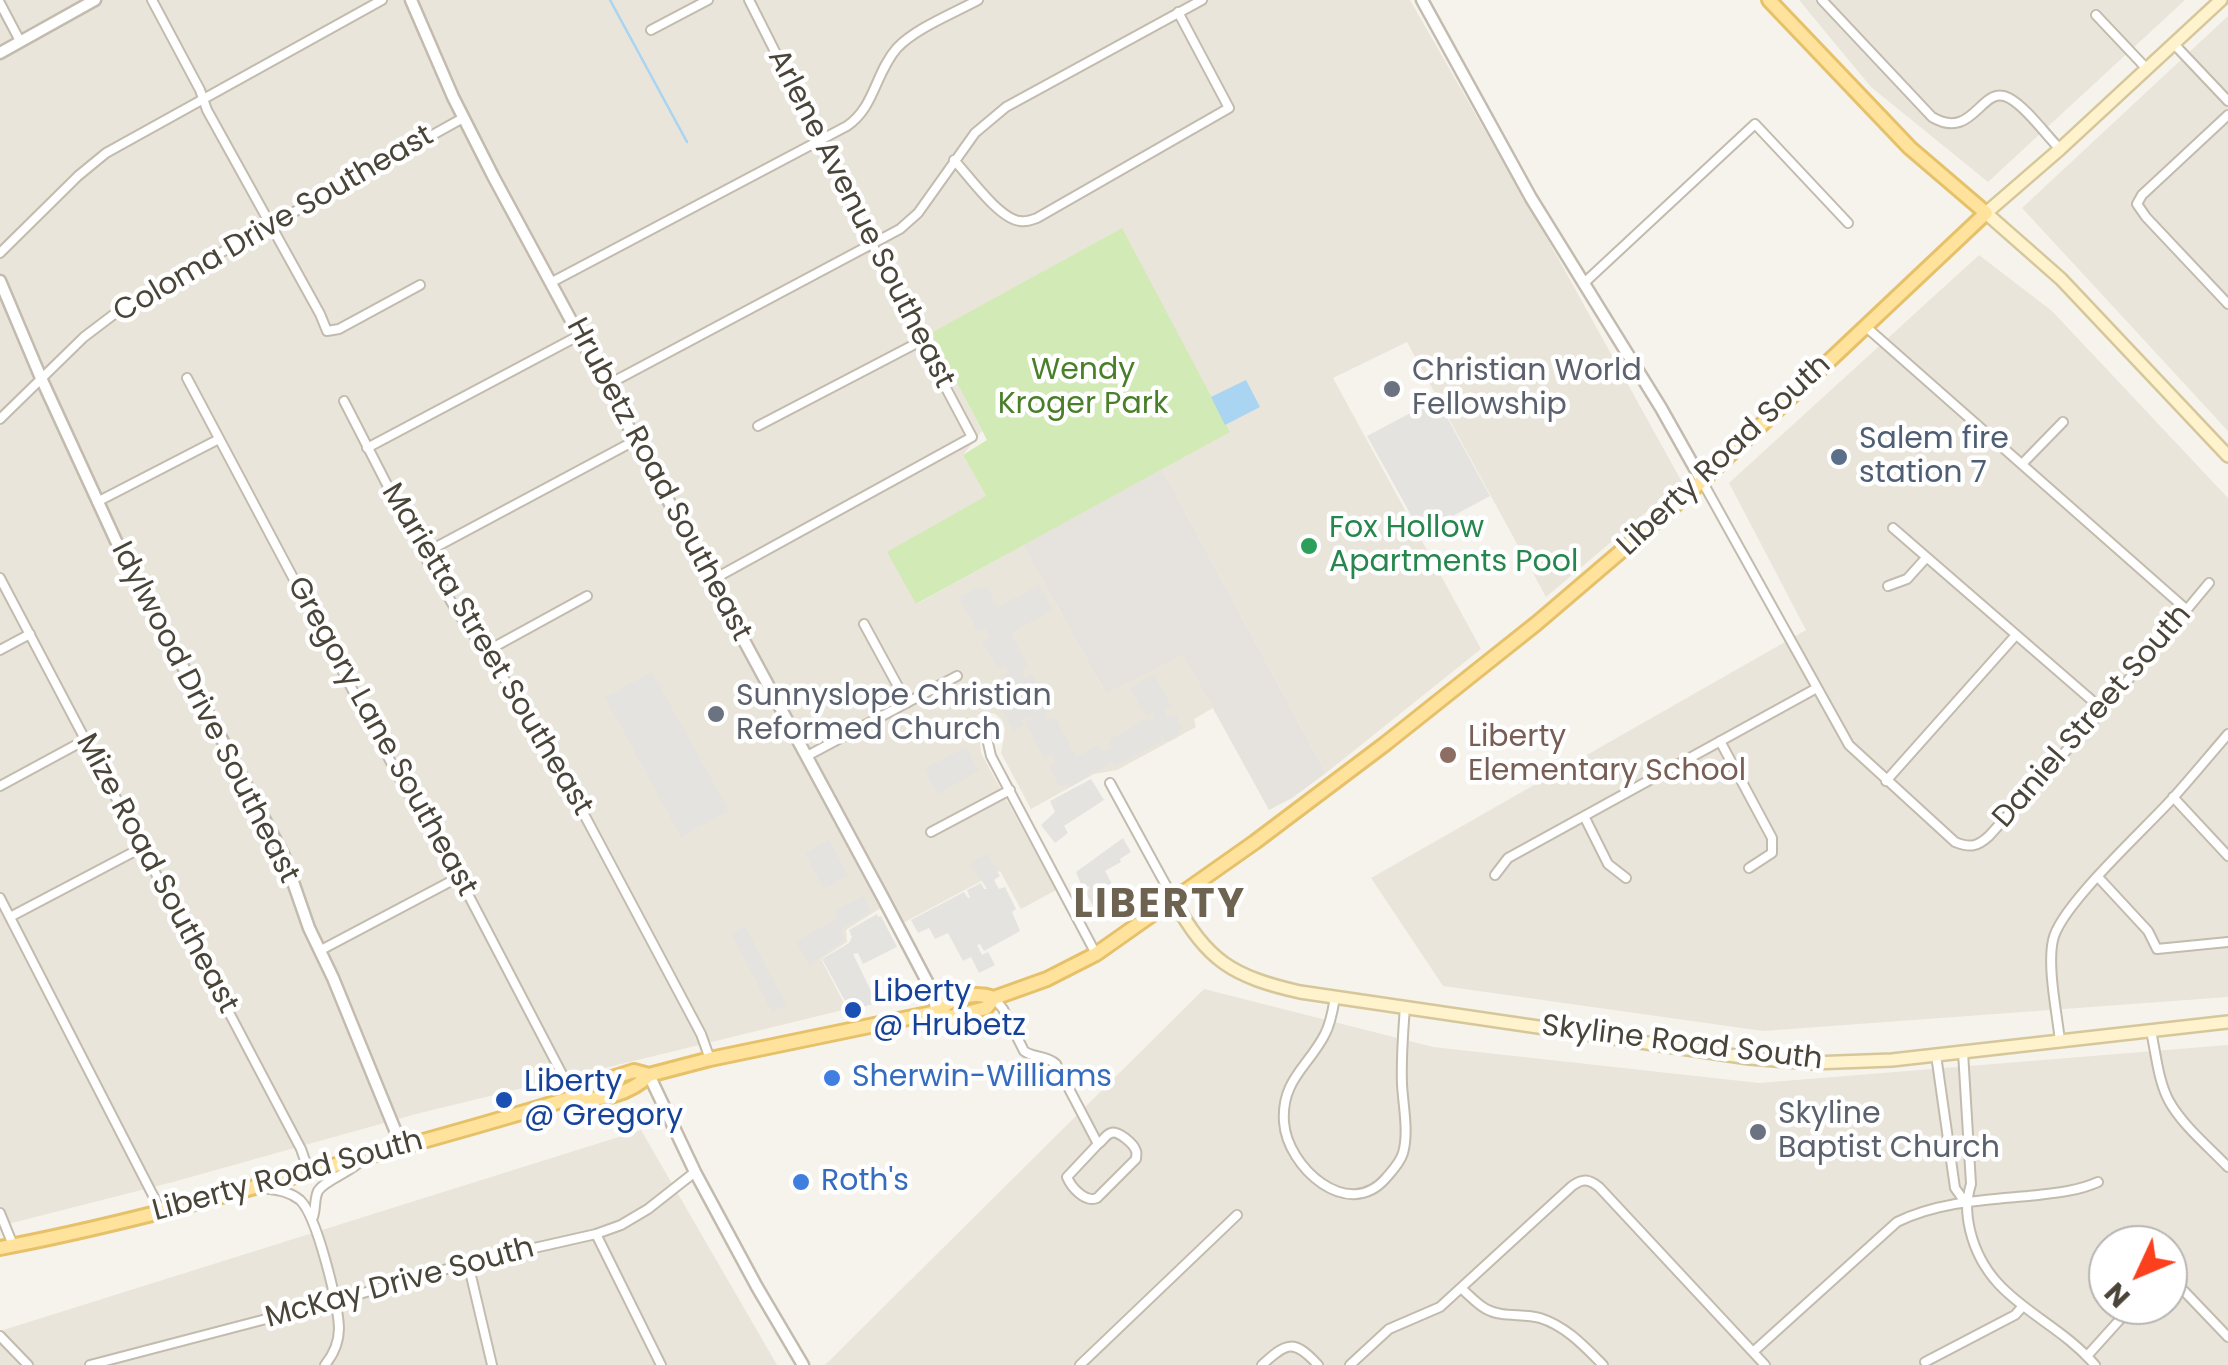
<!DOCTYPE html>
<html>
<head>
<meta charset="utf-8">
<style>
  body { margin:0 }
  #map { position:relative; width:2228px; height:1365px; overflow:hidden; background:#f6f3ec; font-family:Poppins,sans-serif }
  canvas { display:block }
  .north { position:absolute; left:2088px; top:1225px; width:100px; height:100px; box-sizing:border-box; background:#fff; border:2px solid #b7b4b0; border-radius:50%; rotate:226deg; font-size:28px; font-weight:700; line-height:40px; text-align:center; color:#4b4439 }
  .north::after { content:''; display:block; margin:auto; width:35px; height:45px; background:#fc3f1d; clip-path:polygon(50% 0,100% 100%,50% 72%,0 100%) }
</style>
</head>
<body>
<div id="map">
<canvas width="2228" height="1365"></canvas>
<div class="north">N</div>
</div>
<script>
const c = document.querySelector('canvas').getContext('2d');
c.lineJoin = 'round';
function paint(path, color) { c.fillStyle = color; c.fill(path, 'evenodd'); }
function strokePath(path, color, width, dash) { c.strokeStyle = color; c.lineWidth = width; c.lineCap = dash ? 'butt' : 'round'; c.setLineDash(dash || []); c.stroke(path); }
function drawText(font, color, halo, rows, align = 'center') {
  c.font = font + ' Poppins,sans-serif'; c.lineWidth = 9; c.setLineDash([]); c.textBaseline = 'middle'; c.strokeStyle = halo; c.fillStyle = color; for (const [text, x, y, turn = 0] of rows) {
    c.save(); c.translate(x, y); c.rotate((+turn || 0) * Math.PI / 180); c.textAlign = isNaN(turn) ? turn : align; if (halo) c.strokeText(text, 0, 0); c.fillText(text, 0, 0); c.restore();
  }
}
paint(new Path2D(`
  M0 0H1410L1558 258 1682 482 1546 597 1407 342 1333 378 1481 649 1326 773 1162 469 1229 432 1121 229 932 333 982 431 963 455 986 496 917 604 1023 545 1106 694 1183 653 1213 708 1194 719 1196 727 1117 770 1094 774 1031 809 1001 753 1005 729 1002 720 995 714 986 712 977 715 981 753 1056 890 1021 909 1000 871 903 923 879 909 846 930 847 942 821 959 847 1009 416 1114 173 1182 0 1226Z
  M1799 0H2185L1988 182 1871 87Z
  M2228 16V431L2022 208Z
  M1979 255 2052 311 2228 498V997L1763 1031 1443 986 1371 878 1806 630 1729 483Z
  M1204 989 1433 1047 1759 1083 2228 1045V1365H825ZM2108 1245H2168V1305H2108Z
  M641 1130 777 1365H0V1331Z`), '#eae5da');
paint(new Path2D(`
  M1162 469 1326 773 1292 798 1269 810 1183 654 1106 694 1023 545Z`), '#e6e2dd');
paint(new Path2D(`
  M1122 228 1230 432 916 604 887 552 986 496 963 455 987 440 931 333Z`), '#d2eab5');
paint(new Path2D(`
  M1437 399 1490 496 1421 533 1367 436Z
  M1039 585 1053 610 1011 633 1028 666 1021 671 1025 678 1032 674 1051 710 1044 715 1048 720 1055 717 1076 757 1098 745 1102 752 1112 747 1109 740 1148 718 1153 724 1154 716 1151 713 1146 716 1130 688 1154 674 1171 706 1164 710 1167 717 1175 714 1183 728 1177 732 1178 737 1168 742 1159 734 1162 741 1115 766 1111 761 1107 766 1095 773 1093 772 1092 774 1070 787 1067 783 1060 787 1049 766 1056 762 1052 755 1044 758 1025 722 1032 718 1022 719 1024 725 1013 731 1010 725 1002 710 1013 704 1016 709H1019L1023 700 1015 703 1002 678 1009 673 1005 666 998 669 982 641 989 637 986 629 978 632 959 597 977 588 979 590 986 586 998 607Z
  M652 672 729 811 681 837 605 697Z
  M966 747 979 771 937 794 924 769Z
  M1091 779 1104 800 1064 826 1068 833 1055 843 1041 825 1055 812 1050 801Z
  M1123 838 1131 852 1120 859 1121 862 1105 871 1125 908 1102 922 1085 892 1090 888 1088 886 1083 889 1076 872Z
  M829 840 848 876 824 889 805 853Z
  M988 854 1000 876 994 880 999 889 1005 887 1016 909 1012 912 1020 931 984 951 980 944 977 945 982 955 988 952 995 965 979 973 971 957 963 961 948 933 935 939 929 928 918 933 911 920 964 892 968 898H970L967 890 981 883 984 889H987L970 863 973 860Z
  M863 896 871 912 841 929 844 940 809 965 796 941 837 919 835 910Z
  M877 914 878 917 881 916 897 947 863 964 858 953 853 954 877 1003 850 1010 822 959 849 943 852 937 849 930Z
  M745 926 786 1005 772 1012 731 933Z`), '#e5e3e0');
paint(new Path2D(`
  M1246 380 1260 407 1225 425 1211 397Z`), '#a9d4f2');
strokePath(new Path2D(`
  M610 0 687 142`), '#a9d4f2', 2.5);
const minor = new Path2D(`
  M152 0 200 90 207 110 320 314 327 331 339 329 420 285
  M1822 0 1932 117C1974 142 1981 83 2009 98 2026 107 2046 135 2060 149
  M0 3 20 41
  M2096 15 2147 69
  M651 30 708 0
  M2174 44 2228 101
  M2228 115 2142 195 2137 204 2146 217 2228 304
  M954 160C969 176 999 219 1020 221 1026 222 1032 220 1037 218L1229 108 1178 12
  M0 253 78 176 106 153 382 0
  M552 282 847 126C875 107 875 73 897 48 916 28 954 13 978 0
  M1583 284 1755 124 1848 223
  M1865 326 2187 610
  M187 378 402 783 459 877 574 1097
  M607 385 900 229 918 213 975 133 1006 107 1202 0
  M344 401 418 545 456 610 537 726 701 1034 710 1059
  M0 419 84 337 113 315 150 292 463 118
  M758 426 921 341
  M367 448 580 335
  M2022 464 2063 422
  M1702 481 1849 745 1955 842C1970 848 1977 847 1989 836L2103 710 2209 583
  M97 502 219 439
  M1893 528 2103 710
  M423 554 636 440
  M0 578 301 1149 309 1172
  M712 580 972 437 921 341 749 0
  M1888 586 1907 579 1926 558
  M864 624 907 703
  M0 650 30 634
  M485 652 587 596
  M986 734 991 756 1096 954
  M1720 741 1772 838V853L1749 868
  M807 756 957 676
  M1886 781 2016 635
  M1110 783 1174 900
  M0 786 85 740
  M2173 797 2228 856
  M1584 816 1608 864 1626 878
  M931 832 1010 790
  M1495 875 1508 858 1815 689
  M2098 877 2148 931 2157 949 2228 942
  M0 898 161 1211
  M10 917 141 848
  M321 950 459 877
  M1335 997C1333 1009 1331 1023 1325 1034 1309 1066 1281 1080 1284 1122 1287 1167 1348 1222 1386 1178 1392 1171 1400 1163 1403 1153 1409 1132 1403 1105 1402 1084 1401 1058 1403 1033 1405 1007
  M994 998 1003 1009 1024 1051C1033 1058 1046 1055 1056 1064L1098 1144 1067 1177C1071 1187 1085 1203 1097 1198L1136 1159C1136 1156 1137 1153 1136 1151 1134 1144 1118 1130 1111 1133 1105 1135 1103 1141 1098 1144
  M2151 1031C2156 1054 2158 1080 2169 1101 2183 1126 2209 1147 2228 1167
  M2060 1041C2057 1013 2047 967 2053 940 2060 906 2145 829 2172 799 2191 778 2209 756 2228 734
  M1963 1052 1971 1184C1966 1201 1966 1212 1970 1230 1987 1302 2051 1314 2095 1365
  M1936 1055 1955 1188 1965 1202
  M263 1188C277 1190 289 1191 300 1200 317 1216 338 1303 339 1328 339 1342 334 1354 325 1365
  M0 1213 13 1245
  M313 1217C316 1208 314 1200 318 1191 325 1180 349 1173 361 1161
  M596 1234 661 1365
  M468 1263 492 1365
  M2168 1285 2184 1291 2228 1337
  M1462 1289C1470 1296 1477 1304 1486 1309 1502 1318 1523 1313 1540 1318 1566 1326 1585 1347 1603 1365
  M0 1336 28 1365
  M1753 1352 1897 1222C1938 1202 1984 1200 2028 1196 2053 1193 2075 1192 2098 1182
  M2087 1356 2133 1305
  M1925 1362 2015 1315 2023 1306
  M90 1365 335 1301 468 1263 596 1234 621 1225 648 1209 695 1172
  M1080 1365 1237 1215
  M1262 1365C1287 1342 1294 1339 1318 1365
  M1350 1365 1389 1329 1440 1307 1572 1186C1583 1178 1589 1179 1599 1187L1765 1365`);
const tertiary = new Path2D(`
  M411 0 453 97 493 176 882 896 932 991 937 1012
  M1422 0 1531 198 1661 408 1702 481
  M0 53 95 0
  M0 281 41 378 116 541 284 856 309 928 333 978 402 1147
  M649 1075 695 1172 757 1287 803 1365`);
const secondary = new Path2D(`
  M2221 0 2060 149 1986 213 2061 279 2228 456
  M1174 900C1206 961 1234 977 1300 992L1749 1058 1812 1063 1892 1060 2228 1022`);
const primary = new Path2D(`
  M937 1012C952 997 974 991 994 998
  M574 1097C597 1103 632 1093 649 1075
  M0 1248C105 1228 208 1200 310 1172 399 1148 487 1124 574 1097L583 1087 634 1071 649 1075 710 1059 937 1012 950 1017 986 1008 994 998 1047 979 1096 954 1255 842 1385 744 1537 623 1688 494 1986 213 1910 148 1769 0`);
strokePath(minor, '#c2bbae', 12);
strokePath(tertiary, '#c2bbae', 15);
strokePath(secondary, '#d6c79b', 16);
strokePath(primary, '#e6c16a', 18);
strokePath(minor, '#fff', 8);
strokePath(tertiary, '#fff', 10);
strokePath(secondary, '#fff3cd', 11);
strokePath(primary, '#ffe39c', 12);
for (const [x, y, r, color] of [
  [1392,389,10,"#6b7280"],
  [1839,457,10,"#5c6f8a"],
  [1309,546,10,"#2e9e5b"],
  [716,714,10,"#6b7280"],
  [1448,755,10,"#8d6e63"],
  [853,1010,10,"#1a4fb4"],
  [832,1078,10,"#3f7fe0"],
  [504,1100,10,"#1a4fb4"],
  [1758,1132,10,"#6b7280"],
  [801,1182,10,"#3f7fe0"]
]) { const dot = new Path2D(); dot.arc(x, y, r, 0, 2 * Math.PI); c.fillStyle = color; c.fill(dot); strokePath(dot, '#fff', 4); }
drawText('30px', '#4b4439', '#fff', [
  ["Arlene Avenue Southeast",860,219,63],
  ["Coloma Drive Southeast",274,225,-30],
  ["Liberty Road South",1725,456,-43],
  ["Hrubetz Road Southeast",658,480,62],
  ["Marietta Street Southeast",486,650,59],
  ["Idylwood Drive Southeast",204,713,63],
  ["Daniel Street South",2093,717,-49],
  ["Gregory Lane Southeast",381,737,61],
  ["Mize Road Southeast",156,874,62],
  ["Skyline Road South",1682,1044,7],
  ["Liberty Road South",288,1177,-15],
  ["McKay Drive South",400,1284,-15]
]);
drawText('30px', '#4a7f2a', '#fff', [
  ["Wendy",1083,371],
  ["Kroger Park",1083,405]
]);
drawText('30px', '#5b616d', '#fff', [
  ["Christian World",1412,372],
  ["Fellowship",1412,406],
  ["Sunnyslope Christian",736,697],
  ["Reformed Church",736,731],
  ["Skyline",1778,1115],
  ["Baptist Church",1778,1149]
], 'left');
drawText('30px', '#4e5e75', '#fff', [
  ["Salem fire",1859,440],
  ["station 7",1859,474]
], 'left');
drawText('30px', '#27864d', '#fff', [
  ["Fox Hollow",1329,529],
  ["Apartments Pool",1329,563]
], 'left');
drawText('30px', '#785e54', '#fff', [
  ["Liberty",1468,738],
  ["Elementary School",1468,772]
], 'left');
drawText('30px', '#164399', '#fff', [
  ["Liberty",873,993],
  ["@ Hrubetz",873,1027],
  ["Liberty",524,1083],
  ["@ Gregory",524,1117]
], 'left');
drawText('30px', '#366cbe', '#fff', [
  ["Sherwin-Williams",852,1078],
  ["Roth's",821,1182]
], 'left');
c.letterSpacing = '2.5px';
drawText('bold 40px', '#6e6250', '#fff', [
  ["LIBERTY",1160,907]
]);
c.letterSpacing = '0px';
</script>
</body>
</html>
